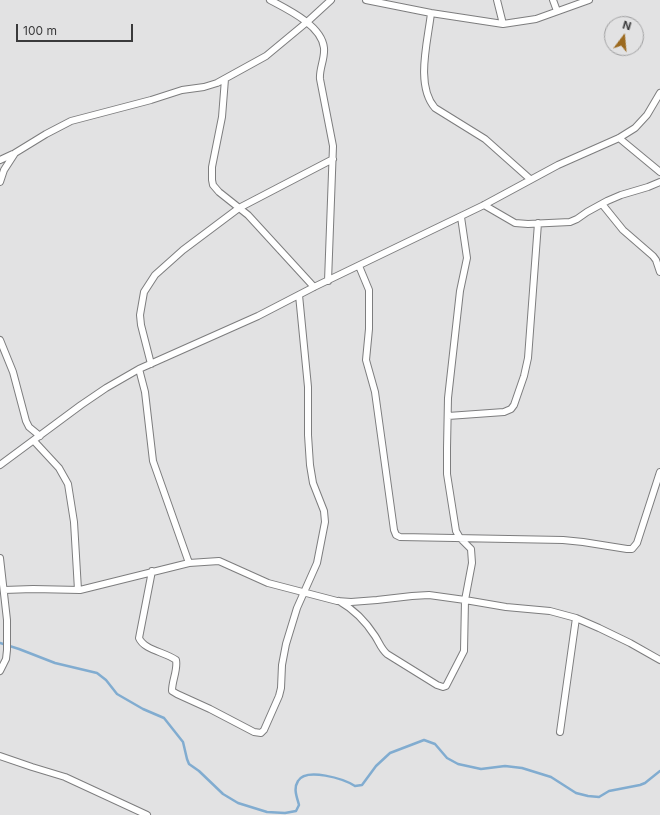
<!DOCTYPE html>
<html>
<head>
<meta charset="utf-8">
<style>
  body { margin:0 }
  #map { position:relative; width:660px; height:815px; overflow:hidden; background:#e2e2e3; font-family:Inter,sans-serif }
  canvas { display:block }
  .north { position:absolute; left:604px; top:16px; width:40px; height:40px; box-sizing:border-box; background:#e2e2e3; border:1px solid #9f9fa0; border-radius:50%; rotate:16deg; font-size:11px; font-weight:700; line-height:16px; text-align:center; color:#3a3a3b }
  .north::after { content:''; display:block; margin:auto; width:14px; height:18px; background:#9c6a1f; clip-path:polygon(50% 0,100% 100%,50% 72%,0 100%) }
  .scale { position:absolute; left:16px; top:24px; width:117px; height:18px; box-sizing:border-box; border:2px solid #3a3a3b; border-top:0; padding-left:5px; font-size:12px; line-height:14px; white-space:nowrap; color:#3a3a3b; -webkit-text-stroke:3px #e2e2e3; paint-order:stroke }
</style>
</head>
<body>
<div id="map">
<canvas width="660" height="815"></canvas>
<div class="north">N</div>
<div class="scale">100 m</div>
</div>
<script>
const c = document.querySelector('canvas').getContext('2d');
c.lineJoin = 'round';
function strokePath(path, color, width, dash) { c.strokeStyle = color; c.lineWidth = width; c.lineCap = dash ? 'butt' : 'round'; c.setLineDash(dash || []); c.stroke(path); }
strokePath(new Path2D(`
  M0 643 19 649 55 663 97 673 106 680 117 694 143 709 164 718 183 742 187 759 189 764 199 771 223 794 238 803 267 812 285 813 296 811 299 805C297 797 293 789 298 781 306 767 344 779 355 786L362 785 376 766 390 753 424 740 435 744 447 758 458 764 481 769 505 766 522 768 551 777 576 793 588 796 599 797 609 791 640 785 645 783 660 771`), '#81acd0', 2.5);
const street = new Path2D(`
  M270 0C289 10 322 26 324 48 325 59 319 69 320 79L333 146 328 281
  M366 0 431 13 503 24 536 19 589 0
  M497 0 503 24
  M553 0 557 11
  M431 13C428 41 415 85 435 108L485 139 530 179
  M225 79 222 117 212 167V180L213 185 219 192 248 215 314 287
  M619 138 660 172
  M0 160 13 154
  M0 182 4 170 15 153 46 134 71 121 151 100 182 90 204 87 217 83 266 56 307 22 331 0
  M602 204 623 230 653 256 656 260 660 272
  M484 205 515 223 528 224 570 222 577 219 587 212 607 201 621 195 648 187 660 182
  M359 266 369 290V329L366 360 375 392 394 530 396 535 400 537 563 540 583 542 627 549H632L637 543 660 472
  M0 340 13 372 26 421 29 427 40 436
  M151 364 141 325 140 315 144 292 155 275 183 250 239 208 333 159
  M139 369 145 392 153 461 189 563
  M448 416 504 412 511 409 514 405 524 376 528 358 538 223
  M34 441 59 468 68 484 74 522 78 590
  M0 465 81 405 106 388 139 369 258 316 314 287 484 205 558 165 619 138 635 128 647 115 660 93
  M0 558 7 620V650L6 659 0 671
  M152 571 139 638C144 650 165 652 176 660 178 670 172 680 172 691L177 694 210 709 254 732 261 733 264 730 279 696 281 688 282 665 286 644 297 608 317 563 325 522 324 511 313 483 310 465 308 435V387L299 295
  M4 590 33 589 80 590 189 563 219 561 268 583 337 601 351 602 377 600 412 596 429 595 465 600 506 607 550 611 576 618 599 628 630 643 660 660
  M339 601C353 609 366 622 375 636 379 642 381 649 387 654L437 685 443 687 446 686 464 651 465 600 472 563 471 549 460 538 456 531 447 474V448L448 398 460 291 467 258 461 217
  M560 732 576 618
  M0 756 32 767 65 777 147 815`);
strokePath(street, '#7d7d7e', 8);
strokePath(street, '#fff', 6);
</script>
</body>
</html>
